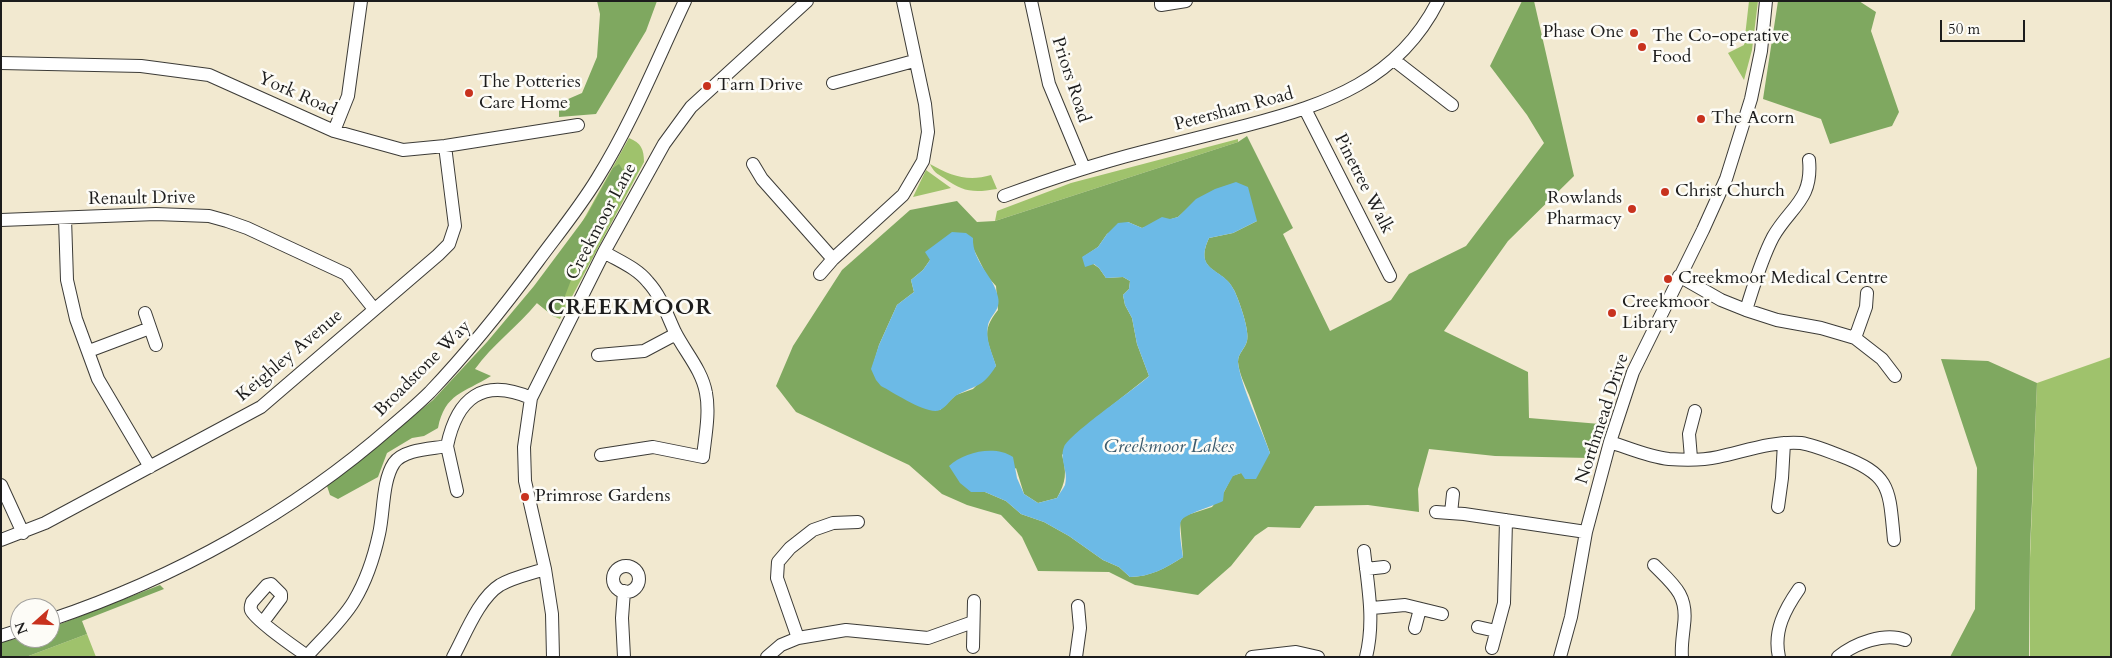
<!DOCTYPE html>
<html>
<head>
<meta charset="utf-8">
<style>
  body { margin:0 }
  #map { position:relative; width:2112px; height:658px; overflow:hidden; background:#f2e9d0; font-family:Cardo,serif }
  canvas { display:block }
  .frame { position:absolute; inset:0; border:2px solid #1c1c1c; pointer-events:none }
  .north { position:absolute; left:10px; top:598px; width:50px; height:50px; box-sizing:border-box; background:#fdfcf7; border:1px solid #a3a29f; border-radius:50%; rotate:250deg; font-size:14px; font-weight:700; line-height:20px; text-align:center; color:#1c1c1c }
  .north::after { content:''; display:block; margin:auto; width:18px; height:22px; background:#c8321e; clip-path:polygon(50% 0,100% 100%,50% 72%,0 100%) }
  .scale { position:absolute; left:1940px; top:20px; width:85px; height:22px; box-sizing:border-box; border:2px solid #1c1c1c; border-top:0; padding-left:6px; font-size:15px; line-height:18px; white-space:nowrap; color:#1c1c1c; -webkit-text-stroke:4px #fdfcf7; paint-order:stroke }
</style>
</head>
<body>
<div id="map">
<canvas width="2112" height="658"></canvas>
<div class="frame"></div>
<div class="north">N</div>
<div class="scale">50 m</div>
</div>
<script>
const c = document.querySelector('canvas').getContext('2d');
c.lineJoin = 'round';
function paint(path, color) { c.fillStyle = color; c.fill(path, 'evenodd'); }
function strokePath(path, color, width, dash) { c.strokeStyle = color; c.lineWidth = width; c.lineCap = dash ? 'butt' : 'round'; c.setLineDash(dash || []); c.stroke(path); }
function drawText(font, color, halo, rows, align = 'center') {
  c.font = font + ' Cardo,serif'; c.lineWidth = 5; c.setLineDash([]); c.textBaseline = 'middle'; c.strokeStyle = halo; c.fillStyle = color; for (const [text, x, y, turn = 0] of rows) {
    c.save(); c.translate(x, y); c.rotate((+turn || 0) * Math.PI / 180); c.textAlign = isNaN(turn) ? turn : align; if (halo) c.strokeText(text, 0, 0); c.fillText(text, 0, 0); c.restore();
  }
}
paint(new Path2D(`
  M1749 1H1758L1752 50 1744 80 1728 53 1744 45Z
  M629 138C641 143 644 149 644 162L560 319 553 316 537 303Z
  M1238 139V142L995 221 997 211 1071 183Z
  M930 164C951 176 968 182 991 175L997 189C973 193 963 192 944 178 937 174 933 171 930 164Z
  M926 170 951 188 913 197Z
  M2111 357V657H2030V558L2037 383Z
  M87 634 96 657H26Z`), '#9fc26c');
paint(new Path2D(`
  M597 1H657L646 31 596 114 559 117V103L582 93 597 57 600 14Z
  M1522 1H1534L1574 176 1508 241 1444 331 1528 372 1529 418 1600 424 1590 466 1589 458 1495 456 1429 449 1418 489 1419 512 1368 505 1315 506 1300 528 1268 527 1255 536 1231 566 1198 595 1135 585 1109 572 1038 571 1022 537 1001 515 967 505 942 494 909 465 796 412 776 386 793 346 842 270 910 210 957 201 977 222 995 221 1238 142 1247 136 1293 228 1283 234 1330 331 1391 300 1409 274 1466 246 1544 143 1527 115 1490 66ZM1187 209 1257 221 1233 233 1209 238C1193 273 1223 267 1234 290 1239 300 1250 331 1247 341 1245 349 1238 353 1238 362 1239 373 1245 385 1249 395 1256 414 1263 434 1270 453L1241 473 1232 476 1224 492 1212 507 1184 516 1180 522 1183 557C1166 568 1149 577 1130 577L1119 567 1103 560 1069 536 1044 522 1021 514 1006 501 985 492 1016 468 1024 494 1038 503 1057 498C1066 482 1067 473 1062 455L1091 422 1149 376 1137 344 1132 318 1125 305 1123 295 1129 289 1130 281 1123 277 1106 278 1099 268 1083 257 1098 247 1107 234 1128 222 1142 228 1178 217ZM973 248 987 276 996 286 998 310C980 332 988 341 996 366L973 389 956 395 940 410 872 369 879 345 897 305 914 292 911 280 923 270 930 260Z
  M1778 1H1859L1876 12 1871 31 1899 112 1892 126 1830 144 1821 119 1763 99Z
  M619 164 625 173 615 198 600 221 594 248 576 267 560 309 553 316 537 303C518 326 492 345 475 369L491 376C464 393 445 393 438 428L424 436 412 438 387 453 378 477 338 499 330 495 327 486 433 400 487 342 534 286 587 215 613 168Z
  M1941 359 1988 361 2037 383 2030 549 2029 657H1950L1975 609 1977 468Z
  M160 585 164 589 82 621 87 634 26 657H1V642L20 638H50V628Z`), '#7fa860');
paint(new Path2D(`
  M1236 182 1248 187 1257 221 1233 233 1209 238C1193 273 1224 267 1234 290 1239 300 1250 331 1247 341 1245 349 1238 353 1238 362 1240 384 1262 430 1270 453L1256 479H1245L1241 473 1233 476 1224 492 1223 501C1214 506 1184 514 1181 521 1178 528 1182 549 1183 557 1166 568 1150 577 1130 577L1119 567 1103 560 1069 536 1044 522 1021 514 1006 501 985 492H971L960 483 949 466C964 452 995 445 1013 457L1017 478 1024 494 1038 503 1057 498C1059 494 1063 489 1065 485 1069 472 1059 459 1064 447 1070 433 1134 390 1149 376L1137 344 1132 318 1125 305 1123 295 1129 289 1130 281 1123 277 1106 278 1099 268 1094 264 1085 267 1082 257 1098 247 1107 234 1118 223 1128 222 1142 228 1162 217 1170 219 1178 217 1196 199 1215 189Z
  M952 232 966 233 973 238C972 262 994 276 998 297 1001 310 991 314 988 325 985 339 992 352 996 366 983 387 978 384 957 395 951 398 947 407 940 410 928 416 893 392 881 386L876 380 871 369 879 345 897 305 914 292 911 280 923 270 930 260 925 252Z`), '#6cbae6');
const minor = new Path2D(`
  M1031 1 1049 84 1084 168
  M1161 1V5L1186 1
  M1394 60 1452 105
  M1 63 141 66 209 75 334 131 403 150 445 146 578 125
  M833 83 914 61
  M1305 109 1390 276
  M334 131 348 96 361 1
  M753 164 762 179 833 259 903 195 923 161 928 132 925 104 903 1
  M1004 196C1050 179 1095 164 1142 152 1177 143 1213 134 1248 125 1328 104 1398 80 1438 1
  M65 218 67 280 76 319 98 379 150 467
  M1 220 156 214 209 216 227 221 247 228 346 274 374 309
  M820 274 833 259
  M1679 276 1721 300 1746 310 1777 320 1821 328 1855 338 1882 359 1895 376
  M1746 310C1754 285 1761 260 1773 237 1790 207 1813 200 1809 160
  M145 313 156 345
  M1855 338 1866 307 1867 293
  M89 351 150 328
  M598 355 644 351 676 334
  M1610 442C1629 448 1649 457 1669 459 1683 460 1704 460 1718 457 1746 451 1772 441 1801 443 1814 445 1828 451 1841 456 1892 475 1889 490 1894 540
  M447 446 457 491
  M601 455 653 447 703 457C705 437 710 413 706 393 702 370 685 352 675 332 667 315 661 296 648 282 637 268 619 261 604 252
  M1691 458 1689 434 1695 411
  M1 485 23 533
  M1778 507 1782 478 1784 443
  M1436 512 1464 514 1586 532
  M1451 513 1453 494
  M1 540 45 523 261 407 438 255 449 244 455 226 445 146
  M1364 551C1368 587 1375 621 1366 657
  M1654 565C1674 585 1688 595 1684 625 1683 636 1681 646 1682 657
  M613 579a13 13 0 1 1 26 0a13 13 0 1 1-26 0Z
  M1366 569 1384 567
  M624 591 622 618 624 657
  M1372 608 1405 605 1442 614
  M50 620C175 578 293 513 392 426 405 415 418 404 430 392 469 351 504 307 538 261 558 234 580 207 597 179 632 123 657 60 685 1
  M263 622 281 598V594L271 584 267 585 252 602C251 605 250 607 251 610 255 620 296 648 307 656 322 639 342 621 354 601 366 581 374 557 379 534 384 513 382 481 394 463 404 449 432 449 447 446 457 398 483 377 531 398
  M1478 627 1496 631
  M1415 628 1420 609
  M1 636 20 630
  M798 638 777 578 778 562 790 548 813 530 833 523 858 522
  M973 647 974 601
  M1492 648 1504 603 1506 520
  M453 657C465 635 479 598 500 585 514 577 530 574 545 569
  M553 657 552 614 545 569 525 481 524 447 531 398 604 252 664 144 691 107 807 1
  M767 657 781 645 798 638 846 630 928 638 973 622
  M1076 657 1080 628 1078 606
  M1252 657 1296 652 1318 657
  M1560 657 1571 617 1586 532 1610 442 1633 372 1703 230 1726 179 1751 99 1761 51 1766 1
  M1779 657C1773 631 1785 609 1799 589
  M1838 657C1855 643 1885 632 1905 640`);
strokePath(minor, '#3c3b37', 14);
strokePath(minor, '#fff', 12);
for (const [x, y, r, color] of [
  [1634,33,5,"#c8321e"],
  [1642,47,5,"#c8321e"],
  [707,86,5,"#c8321e"],
  [469,93,5,"#c8321e"],
  [1701,119,5,"#c8321e"],
  [1665,192,5,"#c8321e"],
  [1632,209,5,"#c8321e"],
  [1668,279,5,"#c8321e"],
  [1612,313,5,"#c8321e"],
  [525,497,5,"#c8321e"]
]) { const dot = new Path2D(); dot.arc(x, y, r, 0, 2 * Math.PI); c.fillStyle = color; c.fill(dot); strokePath(dot, '#fdfcf7', 2); }
drawText('18px', '#1c1c1c', '#fdfcf7', [
  ["Phase One",1624,33,"right"],
  ["The Co-operative",1652,37],
  ["Food",1652,58],
  ["The Potteries",479,83],
  ["Care Home",479,104],
  ["Tarn Drive",717,86],
  ["The Acorn",1711,119],
  ["Christ Church",1675,192],
  ["Rowlands",1622,199,"right"],
  ["Pharmacy",1622,220,"right"],
  ["Creekmoor Medical Centre",1678,279],
  ["Creekmoor",1622,303],
  ["Library",1622,324],
  ["Primrose Gardens",535,497]
], 'left');
drawText('18px', '#1c1c1c', '#fdfcf7', [
  ["Priors Road",1070,80,72],
  ["York Road",297,95,24],
  ["Petersham Road",1234,110,-15],
  ["Pinetree Walk",1363,184,63],
  ["Renault Drive",142,199,-1],
  ["Creekmoor Lane",602,222,-62],
  ["Keighley Avenue",290,356,-40],
  ["Broadstone Way",423,369,-45],
  ["Northmead Drive",1603,419,-72]
]);
drawText('italic 19px', '#3c5b6d', '#fdfcf7', [
  ["Creekmoor Lakes",1169,448]
]);
c.letterSpacing = '1px';
drawText('bold 22px', '#1c1c1c', '#fdfcf7', [
  ["CREEKMOOR",630,309]
]);
c.letterSpacing = '0px';
</script>
</body>
</html>
